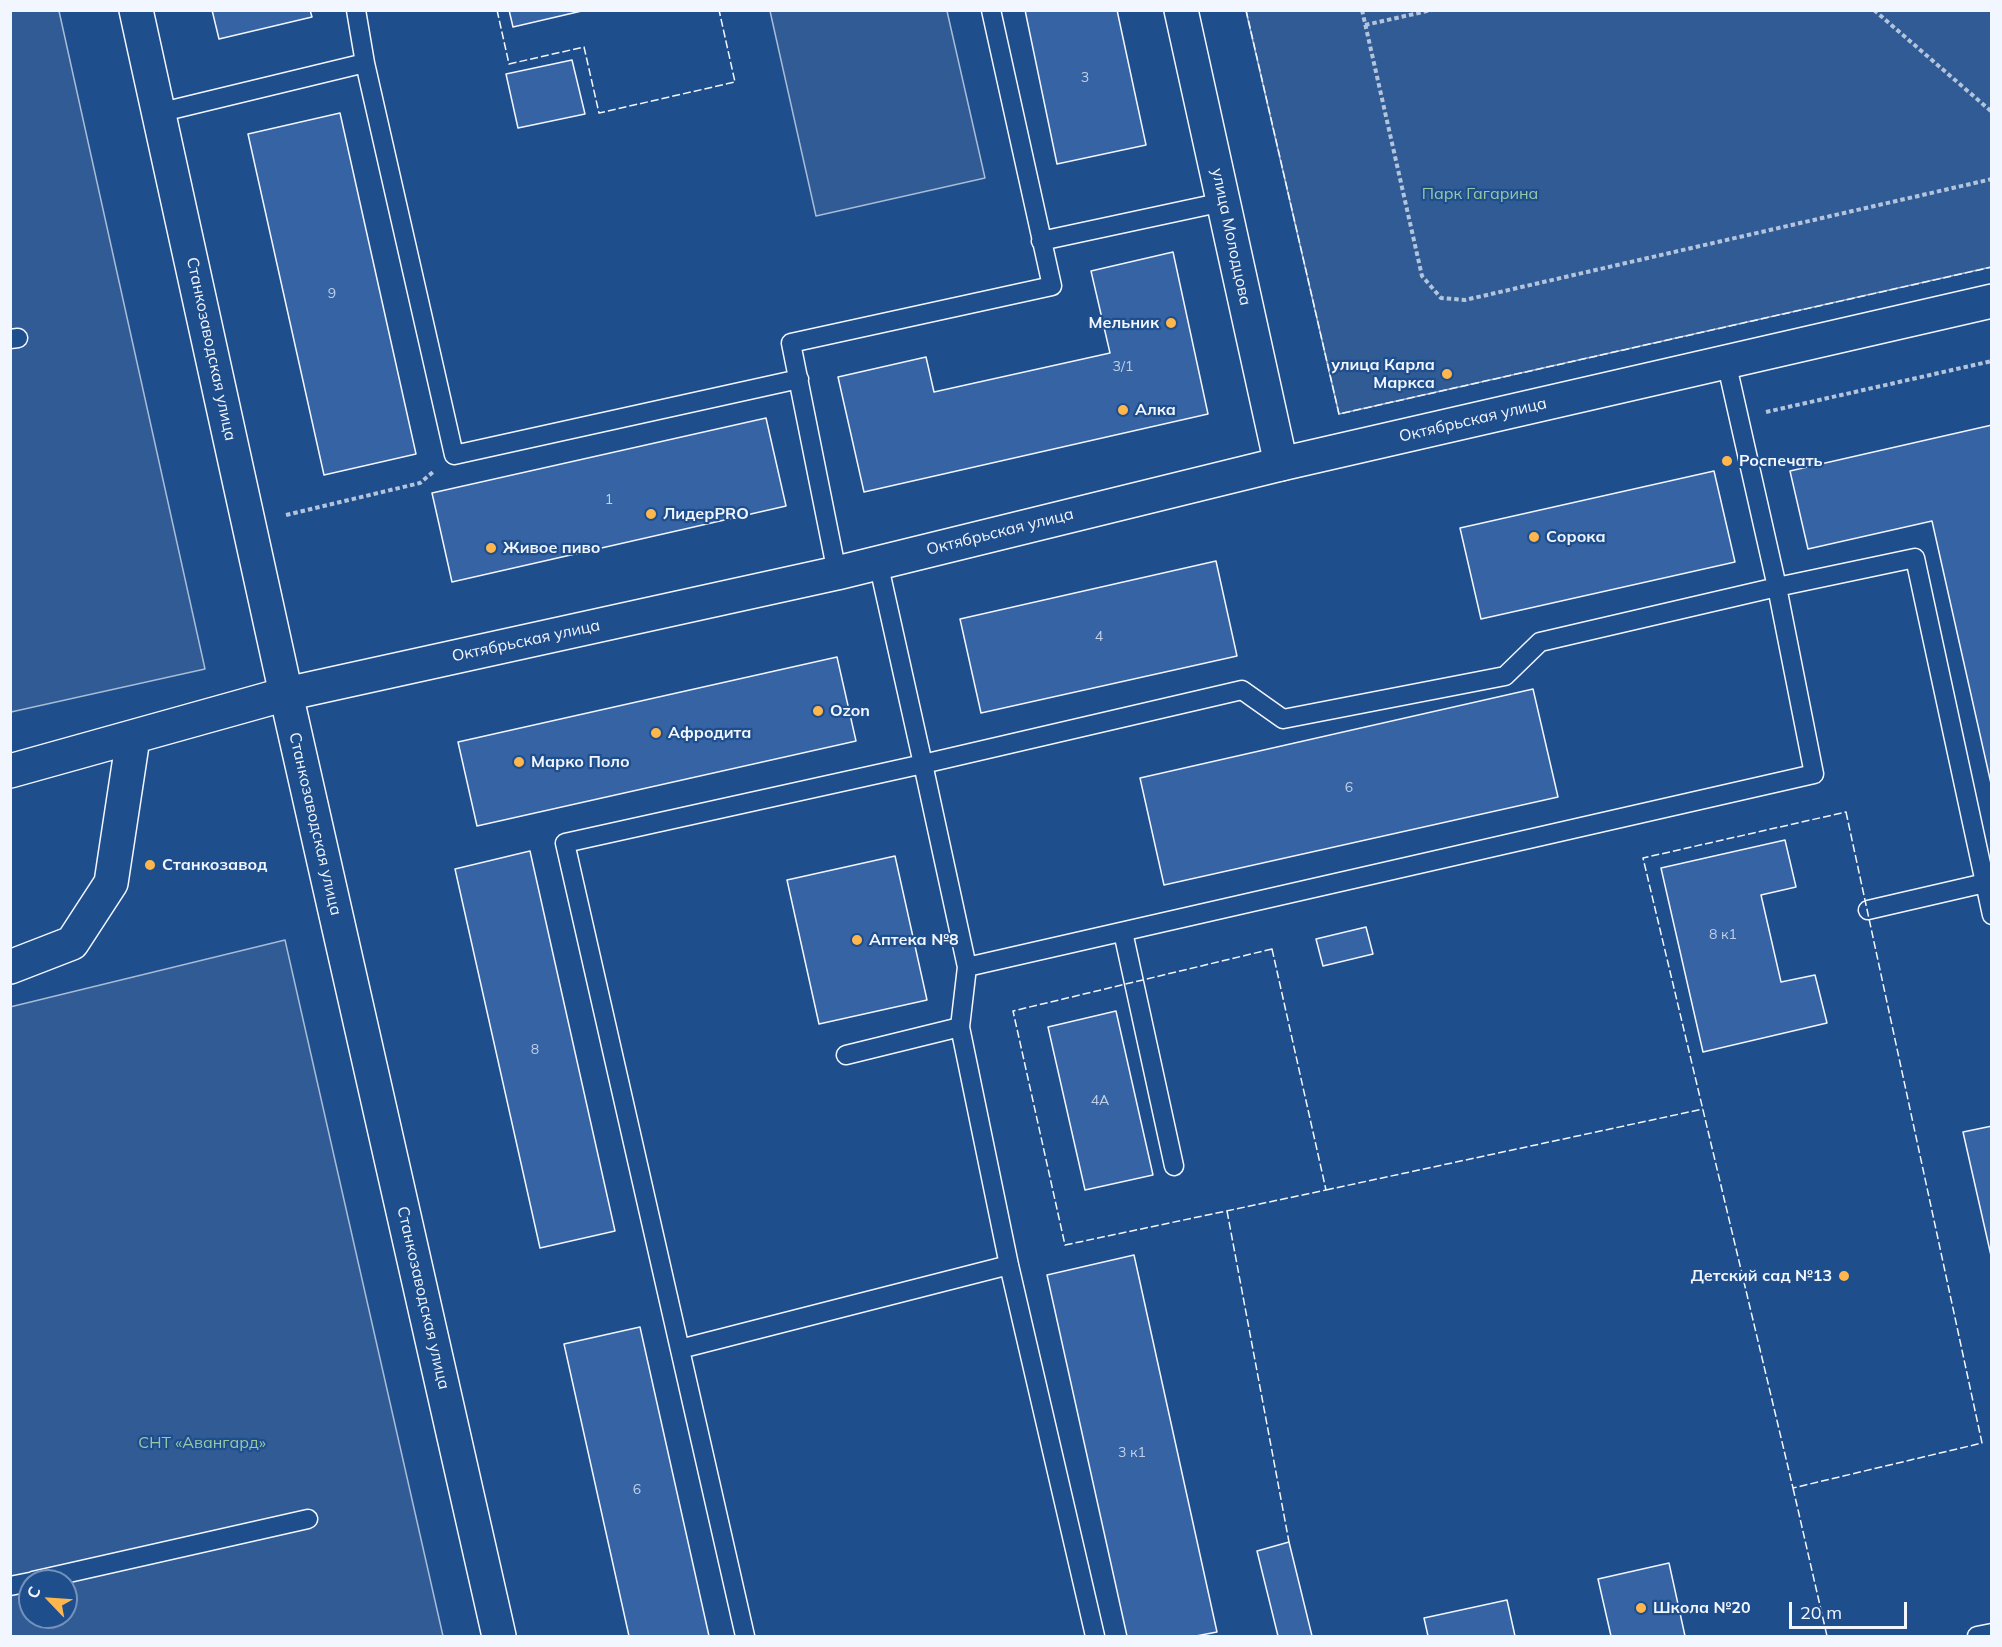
<!DOCTYPE html>
<html>
<head>
<meta charset="utf-8">
<style>
  body { margin:0 }
  #map { position:relative; width:2002px; height:1647px; overflow:hidden; background:#1f4e8c; font-family:Mulish,sans-serif }
  canvas { display:block }
  .frame { position:absolute; inset:0; border:12px solid #f2f6ff; pointer-events:none }
  .north { position:absolute; left:18px; top:1569px; width:60px; height:60px; box-sizing:border-box; background:#1f4e8c; border:2px solid #7391ba; border-radius:50%; rotate:295deg; font-size:16px; font-weight:700; line-height:24px; text-align:center; color:#f2f6ff }
  .north::after { content:''; display:block; margin:auto; width:21px; height:27px; background:#ffb74d; clip-path:polygon(50% 0,100% 100%,50% 72%,0 100%) }
  .scale { position:absolute; left:1789px; top:1602px; width:118px; height:27px; box-sizing:border-box; border:3px solid #f2f6ff; border-top:0; padding-left:8px; font-size:18px; line-height:21px; white-space:nowrap; color:#f2f6ff; -webkit-text-stroke:4px #1f4e8c; paint-order:stroke }
</style>
</head>
<body>
<div id="map">
<canvas width="2002" height="1647"></canvas>
<div class="frame"></div>
<div class="north">С</div>
<div class="scale">20 m</div>
</div>
<script>
const c = document.querySelector('canvas').getContext('2d');
c.lineJoin = 'round';
function paint(path, color) { c.fillStyle = color; c.fill(path, 'evenodd'); }
function strokePath(path, color, width, dash) { c.strokeStyle = color; c.lineWidth = width; c.lineCap = dash ? 'butt' : 'round'; c.setLineDash(dash || []); c.stroke(path); }
function drawText(font, color, halo, rows, align = 'center') {
  c.font = font + ' Mulish,sans-serif'; c.lineWidth = 4.5; c.setLineDash([]); c.textBaseline = 'middle'; c.strokeStyle = halo; c.fillStyle = color; for (const [text, x, y, turn = 0] of rows) {
    c.save(); c.translate(x, y); c.rotate((+turn || 0) * Math.PI / 180); c.textAlign = isNaN(turn) ? turn : align; if (halo) c.strokeText(text, 0, 0); c.fillText(text, 0, 0); c.restore();
  }
}
const built = new Path2D(`
  M10 11H59L205 669 11 712Z
  M770 11H947L985 178 816 216Z
  M1246 11H1991V267L1339 414Z
  M285 940 443 1636H11L10 1007ZM30 1581H66V1617H30Z`);
paint(built, '#305b95');
strokePath(built, '#a8bbd7', 1.5);
const building = new Path2D(`
  M212 10H310L312 17 219 39Z
  M509 10H586L513 27Z
  M1025 10H1117L1146 145 1057 164Z
  M572 60 585 114 518 128 506 74Z
  M340 113 416 454 324 475 248 134Z
  M1173 252 1208 414 864 492 838 377 926 357 934 392 1110 353 1091 271Z
  M766 418 786 506 452 582 432 493Z
  M1992 425V788L1932 521 1808 549 1790 471Z
  M1714 471 1735 562 1481 619 1460 528Z
  M1216 561 1237 656 981 713 960 619Z
  M837 657 856 741 477 826 458 742Z
  M1533 689 1558 797 1164 885 1140 778Z
  M1785 840 1796 887 1761 895 1781 982 1815 975 1827 1023 1703 1052 1661 868Z
  M530 851 615 1231 540 1248 455 869Z
  M895 856 927 1000 819 1024 787 880Z
  M1366 927 1373 954 1323 966 1316 939Z
  M1116 1011 1153 1175 1085 1190 1048 1027Z
  M1992 1126V1260L1963 1132Z
  M1134 1255 1217 1632 1196 1636H1127L1047 1275Z
  M640 1327 709 1636H629L564 1344Z
  M1289 1542 1312 1636H1278L1257 1551Z
  M1669 1563 1685 1636H1611L1598 1579Z
  M1507 1600 1515 1636H1428L1424 1618Z`);
paint(building, '#3563a3');
strokePath(building, '#f2f6ff', 1.5);
const service = new Path2D(`
  M356 10 365 63
  M158 113 365 63 454 455 799 379
  M1041 241 1223 202
  M10 339 18 338
  M1726 361 1777 587 1915 558 1992 915
  M837 573 791 343 1052 286 991 10
  M1868 910 1985 883
  M1123 932 1174 1166
  M967 967 1814 774 1777 587 1540 642 1505 676 1283 719 1242 690 923 764 967 967 960 1027 1009 1265 1095 1636
  M846 1055 960 1027
  M680 1349 1009 1265
  M33 1581 308 1519
  M10 1586 30 1582
  M745 1636 565 843 923 764 878 562
  M1977 1636 1992 1633`);
const minor = new Path2D(`
  M1181 10 1281 464
  M10 771 286 694
  M10 967 72 943 111 883 133 738`);
const tertiary = new Path2D(`
  M136 10 286 694 499 1636`);
const secondary = new Path2D(`
  M286 694 837 573 1281 464 1992 301`);
strokePath(service, '#f2f6ff', 21);
strokePath(minor, '#f2f6ff', 36);
strokePath(tertiary, '#f2f6ff', 36);
strokePath(secondary, '#f2f6ff', 36);
strokePath(new Path2D(`
  M1362 10 1422 276 1441 298 1465 300 1992 179
  M1874 10 1992 112
  M1365 25 1432 10
  M1766 412 1992 361
  M286 515 420 483 433 472`), '#b3c4dc', 4, [4.5, 3]);
strokePath(service, '#1f4e8c', 18);
strokePath(minor, '#1f4e8c', 33);
strokePath(tertiary, '#1f4e8c', 33);
strokePath(secondary, '#1f4e8c', 33);
strokePath(new Path2D(`
  M497 10 509 64 584 47 599 113 735 82 719 10
  M1246 10 1339 414 1992 267
  M1846 812 1982 1443 1793 1488 1643 858Z
  M1272 949 1326 1190 1065 1245 1013 1011Z
  M1326 1190 1703 1109
  M1227 1211 1289 1542
  M1793 1488 1827 1636`), '#f2f6ff', 1.5, [8, 3]);
for (const [x, y, r, color] of [
  [1171,323,6,"#ffb74d"],
  [1447,374,6,"#ffb74d"],
  [1123,410,6,"#ffb74d"],
  [1727,461,6,"#ffb74d"],
  [651,514,6,"#ffb74d"],
  [1534,537,6,"#ffb74d"],
  [491,548,6,"#ffb74d"],
  [818,711,6,"#ffb74d"],
  [656,733,6,"#ffb74d"],
  [519,762,6,"#ffb74d"],
  [150,865,6,"#ffb74d"],
  [857,940,6,"#ffb74d"],
  [1844,1276,6,"#ffb74d"],
  [1641,1608,6,"#ffb74d"]
]) { const dot = new Path2D(); dot.arc(x, y, r, 0, 2 * Math.PI); c.fillStyle = color; c.fill(dot); strokePath(dot, '#1f4e8c', 2); }
drawText('14px', '#c3d1e8', null, [
  ["3",1085,78],
  ["9",332,294],
  ["3/1",1123,367],
  ["1",609,500],
  ["4",1099,637],
  ["6",1349,788],
  ["8 к1",1723,935],
  ["8",535,1050],
  ["4А",1100,1101],
  ["3 к1",1132,1453],
  ["6",637,1490]
]);
drawText('16px', '#97c8a6', '#1f4e8c', [
  ["Парк Гагарина",1480,194],
  ["СНТ «Авангард»",202,1443]
]);
drawText('16px', '#f2f6ff', '#1f4e8c', [
  ["улица Молодцова",1231,237,78],
  ["Станкозаводская улица",211,349,78],
  ["Октябрьская улица",1473,420,-13],
  ["Октябрьская улица",1000,532,-14],
  ["Октябрьская улица",526,641,-12],
  ["Станкозаводская улица",315,824,77],
  ["Станкозаводская улица",423,1298,77]
]);
drawText('bold 16px', '#f2f6ff', '#1f4e8c', [
  ["Мельник",1159,323,"right"],
  ["улица Карла",1435,365,"right"],
  ["Маркса",1435,383,"right"],
  ["Алка",1135,410],
  ["Роспечать",1739,461],
  ["ЛидерPRO",663,514],
  ["Сорока",1546,537],
  ["Живое пиво",503,548],
  ["Ozon",830,711],
  ["Афродита",668,733],
  ["Марко Поло",531,762],
  ["Станкозавод",162,865],
  ["Аптека №8",869,940],
  ["Детский сад №13",1832,1276,"right"],
  ["Школа №20",1653,1608]
], 'left');
</script>
</body>
</html>
